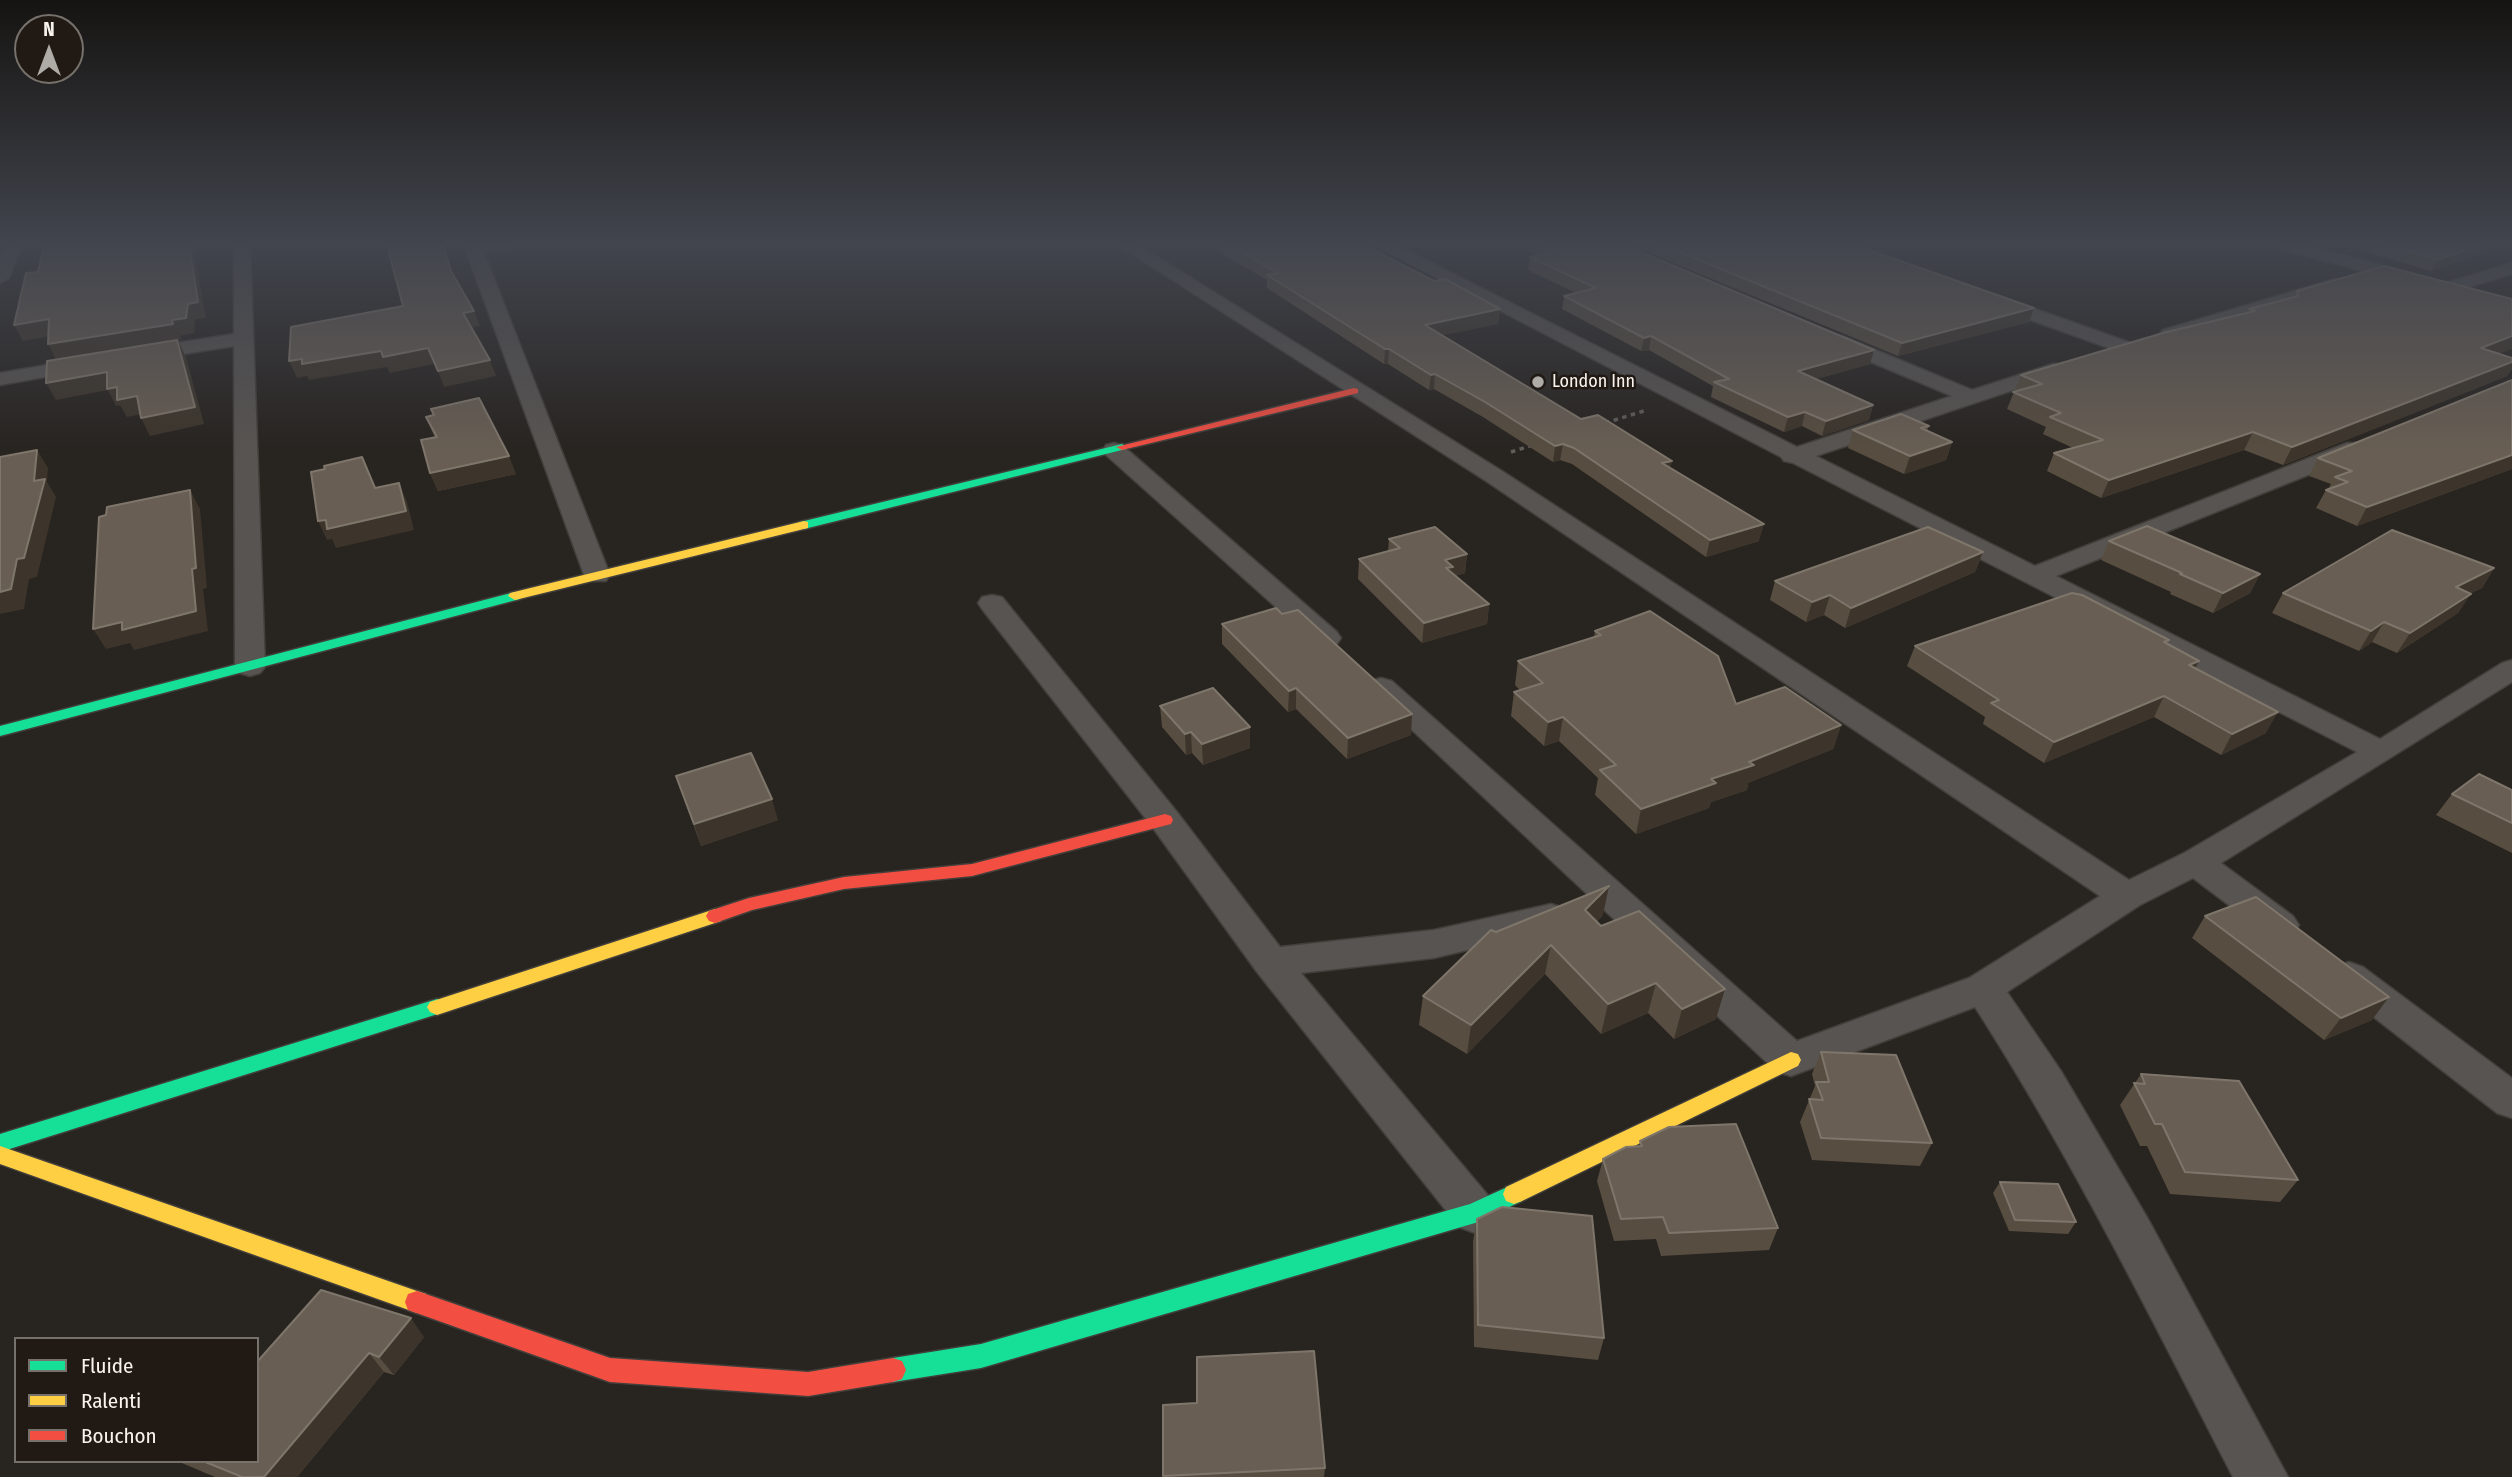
<!DOCTYPE html>
<html>
<head>
<meta charset="utf-8">
<style>
  body { margin:0 }
  #map { position:relative; width:2512px; height:1477px; overflow:hidden; background:#282420; font-family:"Fira Sans Condensed",sans-serif }
  canvas { display:block }
  .legend { position:absolute; left:14px; top:1337px; width:245px; height:126px; box-sizing:border-box; background:#211a14; border:2px solid #77716c; margin:0; padding:9px 12px; list-style:none; font-size:21px; color:#f8f3ef }
  .legend li { display:flex; align-items:center; gap:14px; height:35px }
  .legend b { width:35px; border:2px solid #77716c }
  .north { position:absolute; left:14px; top:14px; width:70px; height:70px; box-sizing:border-box; background:#211a14; border:2px solid #77716c; border-radius:50%; rotate:0deg; font-size:19px; font-weight:700; line-height:28px; text-align:center; color:#f8f3ef }
  .north::after { content:''; display:block; margin:auto; width:24px; height:32px; background:#afaba7; clip-path:polygon(50% 0,100% 100%,50% 72%,0 100%) }
</style>
</head>
<body>
<div id="map">
<canvas width="2512" height="1477"></canvas>
<ul class="legend">
<li><b style="height:9px;background:#16e098"></b>Fluide</li>
<li><b style="height:9px;background:#ffcf43"></b>Ralenti</li>
<li><b style="height:9px;background:#f24e42"></b>Bouchon</li>
</ul>
<div class="north">N</div>
</div>
<script>
const c = document.querySelector('canvas').getContext('2d');
c.lineJoin = 'round';
function strokePath(path, color, width, dash) { c.strokeStyle = color; c.lineWidth = width; c.lineCap = dash ? 'butt' : 'round'; c.setLineDash(dash || []); c.stroke(path); }
function paint(path, color) { c.fillStyle = color; c.fill(path, 'evenodd'); }
function drawText(font, color, halo, rows, align = 'center') {
  c.font = font + ' "Fira Sans Condensed",sans-serif'; c.lineWidth = 5; c.setLineDash([]); c.textBaseline = 'middle'; c.strokeStyle = halo; c.fillStyle = color; for (const [text, x, y, turn = 0] of rows) {
    c.save(); c.translate(x, y); c.rotate((+turn || 0) * Math.PI / 180); c.textAlign = isNaN(turn) ? turn : align; if (halo) c.strokeText(text, 0, 0); c.fillText(text, 0, 0); c.restore();
  }
}
const street = new Path2D(`
  M5 245H22L9 278 0 283V258Z
  M234 245H250L265 667 260 673 250 676 240 673 235 667 234 346 139 361 129 355 139 349 234 334Z
  M464 245H511L509 249 484 253 610 575 606 581H588L584 575Z
  M1118 245H1138L1502 471 2129 880 2184 853 2357 752 1793 463 1784 461 1781 457 1374 245H1396L1797 447 1952 396 1828 344 1825 340 1828 336H1842L1972 390 2053 364H2067L2070 368 2067 372 1816 456 2035 566 2347 443H2363L2366 448 2363 453 2056 576 2380 739 2502 663 2512 660V682L2221 863 2293 916 2299 925 2293 934 2280 938 2267 934 2193 878 2140 905 2007 992 2061 1071 2148 1219 2288 1477H2233C2151 1318 2072 1158 1975 1007L1791 1076 1777 1072 1366 687 1370 681 1381 678 1392 681 1797 1041 1969 978 2100 896 1486 481Z
  M2279 245H2307L2420 276 2423 280 2414 285 2281 249Z
  M2512 263V274L2445 294 2436 289 2439 285Z
  M2335 279 2344 284 2341 288 2177 338 2170 340 2160 334 2163 330Z
  M1993 294 2134 344 2137 348 2134 352H2120L1986 304 1984 300Z
  M88 358 98 364 95 368 0 385V373Z
  M1114 443 1122 445 1337 632 1341 638 1337 644 1327 647 1317 644 1106 455 1103 450 1106 445Z
  M992 595 1002 597 1177 812 1280 947 1434 930 1551 904 1564 908 1569 917 1564 926 1551 930 1434 958 1301 973 1491 1199 1498 1213 1491 1227 1475 1233 1459 1227 1257 972 1153 828 982 609 978 603 982 597Z
  M2349 962 2363 967 2512 1078V1118L2497 1113 2335 987 2330 977 2335 967Z`);
const fast = new Path2D(`
  M1122 444 1128 447 1126 449 804 529 798 525 800 522Z
  M515 592 520 593 522 596 520 599 0 736V726Z
  M437 999 444 1002 447 1007 444 1012 0 1152V1134Z
  M1514 1184 1522 1187 1525 1194 1522 1201 1475 1223 981 1368 893 1382 884 1379 880 1370 884 1361 893 1358 981 1344 1470 1204Z`);
const slow = new Path2D(`
  M804 521 808 522V528L515 600 508 596 510 593Z
  M715 909 721 911 724 916 721 921 437 1015 430 1012 427 1007 430 1002Z
  M1791 1052 1798 1054 1801 1060 1798 1066 1522 1201 1514 1204 1506 1201 1503 1194 1506 1187Z
  M0 1146 417 1291 426 1294 429 1302 426 1310 417 1313 0 1164Z`);
const jam = new Path2D(`
  M1354 388 1358 389V393L1122 450 1116 447Z
  M1165 814 1171 816 1173 820 1171 824 972 876 844 889 752 910 715 923 709 921 706 916 709 911 749 898 844 877 972 864Z
  M417 1291 610 1358 808 1372 893 1358 902 1361 906 1370 902 1379 893 1382 808 1396 610 1382 408 1310 405 1302 408 1294Z`);
strokePath(street, '#423f3b', 3);
strokePath(fast, '#423f3b', 3);
strokePath(slow, '#423f3b', 3);
strokePath(jam, '#423f3b', 3);
strokePath(new Path2D(`
  M1605 423 1647 410
  M1511 452 1533 445`), '#5f5c5a', 3.5, [4.5, 4.5]);
paint(street, '#585451');
paint(fast, '#16e098');
paint(slow, '#ffcf43');
paint(jam, '#f24e42');
paint(new Path2D(`
  M1207 245H1364L1434 281 1500 309 1498 324 1442 335 1581 419 1670 468 1759 541 1706 557 1572 464 1560 460 1553 462 1483 417 1434 389 1429 390 1388 364H1384L1267 288V280Z
  M1527 245H1624L1874 350 1870 364 1816 379 1873 405 1869 420 1822 436 1802 426 1784 432 1711 397 1713 386 1649 350 1641 351 1562 309 1564 296 1576 293 1528 270 1530 257 1539 255 1526 249Z
  M1630 245H1855L2034 308 2029 322 1898 356Z
  M2343 245H2504L2503 247 2431 271Z
  M2297 291 2512 358V368L2507 376 2283 465 2244 450 2101 498 2047 471 2054 453 2073 448 2043 434 2046 427 2007 409 2021 375 2247 313 2249 309 2294 297Z
  M2512 380V469L2357 526 2316 508 2326 490 2328 489 2331 484 2309 476 2318 458Z
  M431 409 516 474 438 491 430 473 435 438 426 417 433 415Z
  M1929 426 1927 431 1952 442 1946 460 1904 474 1848 448 1853 430Z
  M1389 539 1467 554 1465 573 1455 576 1489 604 1487 624 1422 643 1358 579 1359 559 1388 551Z
  M2109 541 2260 574 2250 593 2213 613 2170 594 2171 592 2101 560Z
  M1983 552 1975 572 1845 628 1824 615 1806 622 1770 600 1775 581Z
  M2494 568 2482 588 2471 593 2458 613 2397 653 2372 642 2359 651 2272 613 2283 593Z
  M1282 614 1412 714 1411 735 1347 759 1296 709 1288 712 1222 644V624Z
  M1595 631 1736 704 1841 725 1833 749 1748 783 1747 790 1711 802 1709 808 1636 834 1595 795 1598 778 1559 741 1544 746 1511 716 1514 692 1520 690 1515 685 1518 661 1594 637Z
  M2167 644 2199 661 2196 668 2266 733 2221 755 2154 717 2044 763 1983 724 1985 717 1907 666 1915 646Z
  M1160 706 1250 748 1203 765 1192 753 1186 755 1162 727Z
  M676 776 778 820 701 846Z
  M2512 790V853L2436 815 2452 794Z
  M1603 915 1596 922 1601 926 1716 1019 1674 1039 1648 1013 1601 1034 1545 974 1467 1054 1419 1025 1423 996 1496 932Z
  M2205 916 2372 1020 2324 1040 2192 938Z
  M1821 1052 1932 1143 1920 1166 1812 1160 1800 1122 1815 1086 1812 1074Z
  M2141 1074 2298 1180 2280 1202 2170 1194 2147 1146H2140L2120 1105Z
  M1640 1141 1778 1228 1769 1250 1661 1256 1656 1239 1614 1241 1597 1181 1603 1159 1639 1147Z
  M2000 1182 2076 1222 2068 1234 2009 1231 1993 1193Z
  M1477 1219 1604 1338 1598 1360 1474 1347 1473 1241Z
  M424 1337 394 1375 384 1372 297 1477H215L177 1461H257V1362Z
  M1163 1405 1325 1468 1324 1477H1164Z`), '#574d40');
paint(new Path2D(`
  M189 245H206V250L194 251 206 318 195 319 194 333 180 336 181 340 178 341 186 357 204 424 150 436 141 418 178 341 57 361 48 344 172 320Z
  M2481 245H2504L2503 247 2431 271 2437 260Z
  M2034 308 2029 322 1898 356 1902 343Z
  M1500 309 1498 324 1423 339 1425 325Z
  M474 311 480 326 469 328 463 313Z
  M49 319 58 335 23 341 14 325Z
  M1651 336 1649 350 1641 351 1644 338Z
  M2512 336V349L2472 364 2481 348Z
  M428 348 434 364 390 373 387 367 309 380 307 376 297 378 289 361 381 351Z
  M1385 349H1389L1388 364H1384Z
  M1874 350 1870 364 1794 385 1798 371Z
  M490 360 496 376 444 387 438 371Z
  M2512 362V368L2507 376 2283 465 2292 447Z
  M107 372 117 387 137 396 147 413 127 417 120 405 116 406 108 390 56 400 46 383Z
  M1435 374 1434 389 1429 390 1431 375Z
  M1873 405 1869 420 1822 436 1826 421Z
  M1805 412 1802 426 1784 432 1788 417Z
  M2253 432 2244 450 2101 498 2109 480Z
  M1952 442 1946 460 1904 474 1910 456Z
  M1563 444 1560 460 1553 462 1555 446Z
  M37 450 48 468 47 482 56 497 37 577 29 579 24 609 0 614V592L17 559 34 481Z
  M2512 455V469L2357 526 2367 507Z
  M509 456 516 474 438 491 430 473Z
  M1672 461 1668 478 1662 463Z
  M399 483 407 502 414 530 336 548 332 539 327 540 318 521 326 520Z
  M190 490 200 509 207 588 203 589 208 631 134 650 130 643 106 649 93 629 192 569Z
  M1764 524 1759 541 1706 557 1710 540Z
  M1983 552 1975 572 1845 628 1851 608Z
  M1467 554 1465 573 1452 577 1451 586 1445 560Z
  M2494 568 2482 588 2443 607 2456 587Z
  M2260 574 2250 593 2213 613 2223 593Z
  M2471 594 2458 613 2397 653 2410 633Z
  M1830 595 1824 615 1806 622 1812 602Z
  M1489 604 1487 624 1422 643 1424 623Z
  M2384 622 2372 642 2359 651 2371 631Z
  M2199 661 2188 682 2189 665Z
  M1296 688V709L1288 712 1289 691Z
  M2164 696 2154 717 2044 763 2054 742Z
  M2278 712 2266 733 2221 755 2232 734Z
  M1412 714 1411 735 1347 759 1348 738Z
  M1563 717 1559 741 1544 746 1548 722Z
  M1841 725 1833 749 1748 783 1747 790 1711 802 1709 808 1636 834 1641 809 1749 762Z
  M1250 727V748L1203 765 1202 744Z
  M1191 732 1192 753 1186 755 1185 734Z
  M772 799 778 820 701 846 694 824Z
  M1609 886 1603 915 1579 940 1585 910Z
  M1551 945 1545 974 1467 1054 1471 1025Z
  M1656 983 1648 1013 1601 1034 1608 1004Z
  M1725 989 1716 1019 1674 1039 1682 1009Z
  M2389 997 2372 1020 2324 1040 2341 1018Z
  M411 1318 424 1337 394 1375 379 1357Z
  M369 1353 384 1372 297 1477H264Z`), '#3d352b');
const building = new Path2D(`
  M44 245H189L198 302 188 304 186 318 172 320 173 324 48 344 49 319 14 325 26 273 38 272Z
  M387 245H443L451 271 474 311 463 313 490 360 438 371 428 348 383 357 381 351 302 364V359L289 361 291 327 403 306Z
  M1229 245H1364L1434 281 1445 279 1500 309 1425 325 1581 419 1598 415 1672 461 1662 463 1764 524 1710 540 1574 448 1563 444 1555 446 1485 402 1435 374 1431 375 1389 349H1385L1267 275 1278 273Z
  M1546 245H1624L1874 350 1798 371 1873 405 1826 421 1805 412 1788 417 1714 382 1729 379 1651 336 1644 338 1564 296 1596 288 1530 257 1559 251Z
  M1662 245H1855L2034 308 1902 343Z
  M2386 245H2481L2437 260Z
  M2384 266 2512 299V336L2481 348 2512 358V362L2292 447 2253 432 2109 480 2054 453 2103 440 2050 417 2061 413 2013 392 2042 384 2021 375 2163 333 2255 311 2249 309 2298 296 2297 291Z
  M177 340 195 407 141 418 137 396 117 400V387L107 389V372L46 383 47 361Z
  M2512 380V455L2367 507 2326 490 2348 482 2335 477 2352 471 2318 458Z
  M479 398 509 456 430 473 421 440 437 437 426 417 434 415 431 409Z
  M1901 414 1929 426 1921 428 1952 442 1910 456 1853 430Z
  M37 450 34 481 45 479 24 558 17 559 11 589 0 592V457Z
  M362 457 375 488 399 483 406 511 327 529 326 520 318 521 311 472 325 469 324 466Z
  M190 490 196 568 192 569 196 611 122 630V622L93 629 99 517 106 515 107 507Z
  M2147 526 2260 574 2223 593 2180 574 2182 573 2109 541Z
  M1435 527 1467 554 1445 560 1453 567 1446 568 1489 604 1424 623 1359 559 1400 548 1389 539Z
  M1928 527 1983 552 1851 608 1830 595 1812 602 1775 581Z
  M2392 530 2494 568 2456 587 2471 594 2410 633 2384 622 2371 631 2283 593Z
  M2072 593 2082 595 2169 640 2164 642 2199 661 2189 665 2278 712 2232 734 2164 696 2054 742 1991 703 1999 700 1915 646Z
  M1276 608 1282 614 1298 610 1412 714 1348 738 1296 688 1289 691 1222 624Z
  M1650 611 1718 656 1736 704 1785 687 1841 725 1749 762 1754 765 1711 779 1716 783 1641 809 1600 770 1616 765 1563 717 1548 722 1514 692 1543 683 1518 661 1601 635 1595 631Z
  M1213 688 1250 727 1202 744 1191 732 1185 734 1160 706Z
  M751 753 772 799 694 824 676 776Z
  M2479 774 2512 790V823L2452 794Z
  M1609 886 1585 910 1601 926 1639 911 1725 989 1682 1009 1656 983 1608 1004 1551 945 1471 1025 1423 996 1491 930 1496 932Z
  M2256 897 2389 997 2341 1018 2205 916Z
  M1821 1052 1896 1055 1932 1143 1821 1138 1809 1099 1823 1100 1816 1082H1829Z
  M2141 1074 2239 1081 2298 1180 2185 1172 2162 1124H2155L2134 1083 2145 1084Z
  M1736 1124 1778 1228 1669 1233 1663 1217 1621 1219 1603 1159 1626 1147 1642 1146 1640 1141 1669 1127Z
  M2000 1182 2058 1184 2076 1222 2015 1220Z
  M1502 1207 1592 1216 1604 1338 1478 1325 1477 1219Z
  M321 1290 411 1318 379 1357 369 1353 264 1477H242L203 1461H257V1362Z
  M1314 1351 1325 1468 1163 1476V1405L1197 1403V1357Z`);
paint(building, '#685e53');
strokePath(building, '#7f766b', 2);
const sky = c.createLinearGradient(0, 0, 0, 452);
sky.addColorStop(0, '#161412');
sky.addColorStop(0.54, '#42454e');
sky.addColorStop(1, '#42454e00');
c.fillStyle = sky;
c.fillRect(0, 0, 2512, 452);
for (const [x, y, r, color] of [
  [1538,382,7,"#afaba7"]
]) { const dot = new Path2D(); dot.arc(x, y, r, 0, 2 * Math.PI); c.fillStyle = color; c.fill(dot); strokePath(dot, '#211a14', 2.5); }
drawText('18px', '#f8f3ef', '#211a14', [
  ["London Inn",1552,382]
], 'left');
</script>
</body>
</html>
